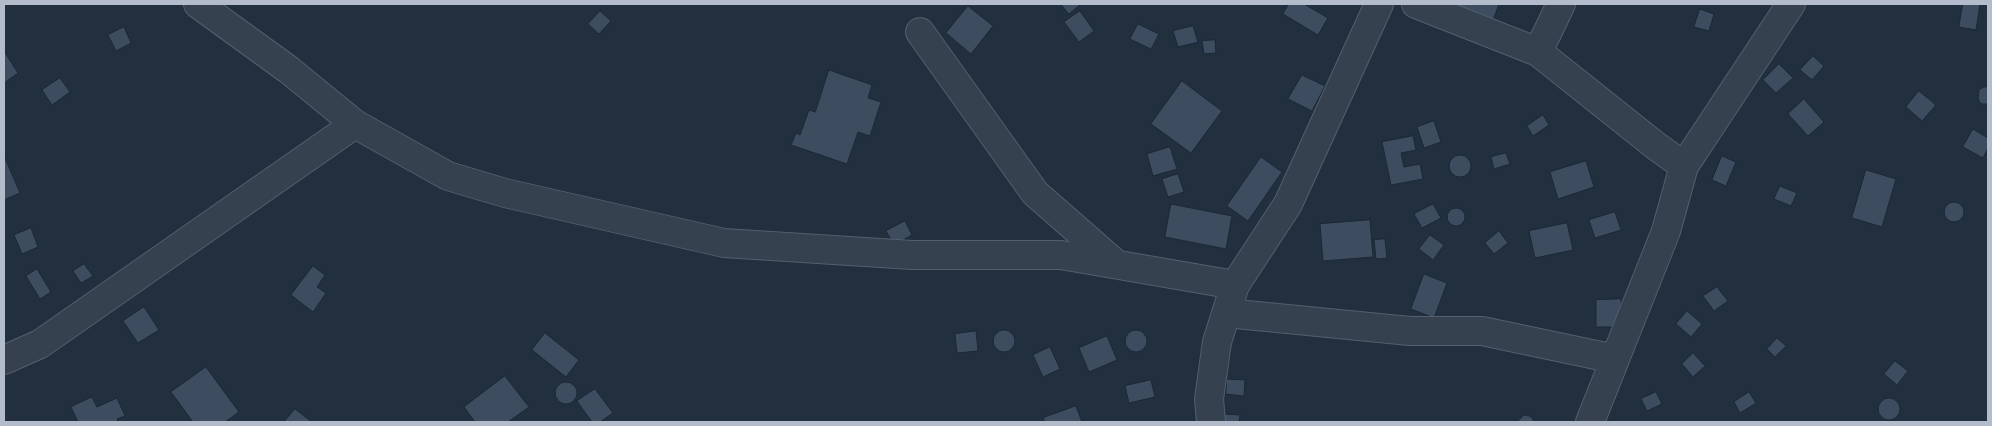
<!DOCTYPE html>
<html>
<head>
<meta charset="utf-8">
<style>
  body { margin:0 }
  #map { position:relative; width:1992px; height:426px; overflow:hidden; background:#222f3f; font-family:"Fira Sans",sans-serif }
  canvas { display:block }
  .frame { position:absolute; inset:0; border:5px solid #b2bcca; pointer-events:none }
</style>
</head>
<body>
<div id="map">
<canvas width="1992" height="426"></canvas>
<div class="frame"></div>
</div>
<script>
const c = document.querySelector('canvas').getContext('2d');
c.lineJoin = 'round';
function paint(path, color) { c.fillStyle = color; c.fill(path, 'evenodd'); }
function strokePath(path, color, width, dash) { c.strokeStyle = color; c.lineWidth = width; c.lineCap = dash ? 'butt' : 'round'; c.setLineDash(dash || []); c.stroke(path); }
const building = new Path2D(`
  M1061 4H1081L1069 14Z
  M1289 4H1304L1328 18 1318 35 1283 14Z
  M1444 4H1499L1492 23Z
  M1963 4H1980L1976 30 1959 27Z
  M968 6 993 26 971 54 946 33Z
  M1700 9 1714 14 1709 31 1694 27Z
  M600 11 611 21 599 34 588 24Z
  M1080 11 1094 31 1079 42 1064 22Z
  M1138 24 1159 34 1151 49 1130 39Z
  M1193 26 1198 42 1178 47 1173 31Z
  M124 27 131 43 116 51 108 35Z
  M1215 40 1216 53 1204 54 1202 41Z
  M4 51 18 73 4 83Z
  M1813 56 1824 66 1812 80 1800 70Z
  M1779 64 1793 78 1776 93 1763 80Z
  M829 70 872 85 868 98 881 102 870 136 858 132 847 164 791 145 796 133 800 135 809 110 815 112Z
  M1302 75 1325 86 1312 111 1288 99Z
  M60 78 70 92 52 105 42 90Z
  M1182 81 1222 111 1191 153 1151 124Z
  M1984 87H1988V104H1981L1978 99 1979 90Z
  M1919 91 1936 105 1922 121 1906 107Z
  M1804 99 1824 122 1808 136 1788 114Z
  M1543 115 1549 125 1533 136 1527 126Z
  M1434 121 1441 142 1424 148 1417 127Z
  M1973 129 1988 138V148L1983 158 1963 147Z
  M1413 136 1416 150 1401 153 1404 167 1420 164 1423 179 1391 185 1382 142Z
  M1170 147 1177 169 1153 176 1147 154Z
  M1506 153 1510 164 1494 169 1491 157Z
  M1449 166a11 11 0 1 1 22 0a11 11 0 1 1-22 0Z
  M4 156 20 193 4 200Z
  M1722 156 1736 162 1726 186 1712 180Z
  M1261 157 1282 172 1248 221 1227 206Z
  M1586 161 1594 187 1558 199 1550 172Z
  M1866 170 1896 179 1882 227 1852 218Z
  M1178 174 1184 192 1168 197 1162 179Z
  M1780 186 1797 193 1791 206 1774 199Z
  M1944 212a10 10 0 1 1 20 0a10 10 0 1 1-20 0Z
  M1171 204 1232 216 1226 249 1165 237Z
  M1433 204 1441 218 1422 228 1414 214Z
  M1447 217a9 9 0 1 1 18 0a9 9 0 1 1-18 0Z
  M1615 212 1621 230 1595 238 1589 220Z
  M1370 220 1373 257 1323 261 1320 224Z
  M905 221 912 235 894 245 886 231Z
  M1567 223 1573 250 1535 258 1529 231Z
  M31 228 38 247 22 254 14 235Z
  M1499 231 1508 243 1494 254 1485 243Z
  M1430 235 1444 245 1433 260 1419 249Z
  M1385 239 1387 258 1376 259 1374 240Z
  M84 264 93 276 81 283 73 271Z
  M313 266 325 275 317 287 326 293 313 312 291 295Z
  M37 269 51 292 40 299 26 276Z
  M1424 274 1447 283 1434 318 1411 309Z
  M1717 287 1728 301 1714 311 1703 296Z
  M1621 299 1622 327H1596V300Z
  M144 307 159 330 138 343 123 321Z
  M1687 311 1702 324 1691 337 1676 324Z
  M993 341a11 11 0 1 1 22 0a11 11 0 1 1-22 0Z
  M1125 341a11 11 0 1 1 22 0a11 11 0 1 1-22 0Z
  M976 331 978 351 957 353 955 334Z
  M545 333 579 360 566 377 532 350Z
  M1107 336 1117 360 1089 372 1079 348Z
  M1777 338 1786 346 1775 357 1767 349Z
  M1050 347 1060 369 1043 377 1033 355Z
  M1693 353 1705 366 1693 377 1682 364Z
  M1895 361 1908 371 1897 385 1884 374Z
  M206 367 239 412 225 422H193L171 392Z
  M505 376 529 407 508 422H475L464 407Z
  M1227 379 1245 380 1244 396 1226 394Z
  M1151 380 1155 397 1129 403 1125 386Z
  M555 393a11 11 0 1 1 22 0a11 11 0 1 1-22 0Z
  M595 389 613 413 600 422H592L577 401Z
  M1656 392 1662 404 1647 411 1641 399Z
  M1749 392 1756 403 1740 413 1734 402Z
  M92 397 97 407 117 398 125 416 117 419 118 422H78L71 407Z
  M1878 409a11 11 0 1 1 22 0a11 11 0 1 1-22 0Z
  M1076 406 1082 422H1045L1043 418Z
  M295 409 312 422H284Z
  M1223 414 1240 415 1239 422H1222Z
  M1524 415 1530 416 1535 422H1517Z`);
paint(building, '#3d4d5f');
strokePath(building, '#1d2836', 1);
const minor = new Path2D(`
  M198 4 289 70 355 124 448 176 505 193 724 243 912 255H1061L1235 285
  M1416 4 1538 52 1656 146 1684 166 1666 231 1590 422
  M920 32 1035 193 1116 264
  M1538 52 1561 4
  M1684 166 1791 4
  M1226 313 1410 331H1482L1615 359
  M4 360 40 344 355 124
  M1211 422 1209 399 1217 342 1235 285 1288 204 1379 4`);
strokePath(minor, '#545f6d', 30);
strokePath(minor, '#36414f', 28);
</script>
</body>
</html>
